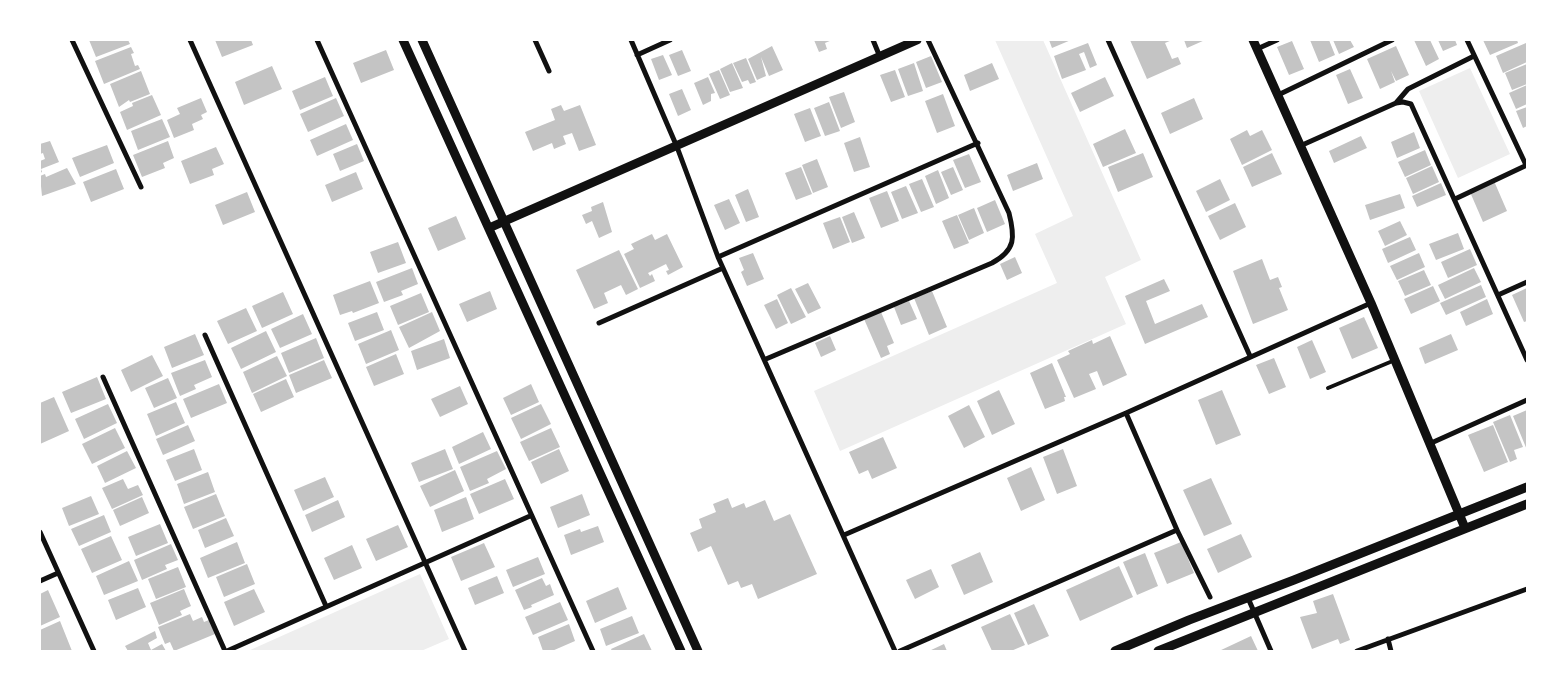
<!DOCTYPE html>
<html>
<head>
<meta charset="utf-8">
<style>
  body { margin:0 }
  #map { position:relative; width:1567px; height:691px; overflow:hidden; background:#fff; font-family:Cabin,sans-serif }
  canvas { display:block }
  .frame { position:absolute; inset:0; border:41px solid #fff; pointer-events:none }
</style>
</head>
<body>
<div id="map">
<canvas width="1567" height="691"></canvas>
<div class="frame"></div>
</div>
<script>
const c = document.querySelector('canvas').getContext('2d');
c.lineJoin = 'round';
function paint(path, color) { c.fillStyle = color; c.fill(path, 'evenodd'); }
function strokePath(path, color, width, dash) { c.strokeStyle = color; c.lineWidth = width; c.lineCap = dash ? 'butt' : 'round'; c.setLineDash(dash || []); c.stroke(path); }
paint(new Path2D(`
  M995 40H1043L1141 260 1105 277 1126 324 840 451 814 391 1057 283 1035 234 1073 216Z
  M1470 68 1510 154 1458 178 1419 91Z
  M420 574 449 639 421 651H248Z`), '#eee');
paint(new Path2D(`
  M89 40H128L130 44 96 57Z
  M215 40H251L253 45 222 57Z
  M814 40H832L825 43 827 49 819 52Z
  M1049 40H1071L1052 48Z
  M1130 40H1172L1165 43 1172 59 1178 57 1181 64 1147 79Z
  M1184 40H1205L1187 48Z
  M1310 40H1329L1335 55 1319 62Z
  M1333 40H1350L1354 47 1339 54Z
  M1414 40H1430L1439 59 1426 66Z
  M1438 40H1455L1457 45 1443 51Z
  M1483 40H1517L1518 43 1490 55Z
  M1292 41 1304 69 1289 75 1277 47Z
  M1088 43 1097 65 1090 68 1084 52 1079 54 1086 70 1062 79 1054 56Z
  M1526 43 1527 62 1503 73 1496 56Z
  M772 46 783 70 769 76 761 57 766 76 757 80 748 59Z
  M1396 46 1409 75 1396 81 1391 71 1395 82 1380 89 1367 59Z
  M131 47 134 53 131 54 135 66 138 65 140 69 104 84 95 61Z
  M386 50 394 70 361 83 353 63Z
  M682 50 691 71 678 76 669 55Z
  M663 55 672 75 659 80 651 59Z
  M931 56 942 82 926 88 916 62Z
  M746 58 756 82 750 84 748 80 742 82 733 63Z
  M732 63 743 88 730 92 720 69Z
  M914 63 923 91 908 96 898 69Z
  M992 63 999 79 970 91 964 75Z
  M1527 64V84L1512 90 1505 73Z
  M272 66 282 89 244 105 235 82Z
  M1350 69 1363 98 1348 104 1336 75Z
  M719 70 730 95 720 99 709 74Z
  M895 70 905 97 891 102 880 75Z
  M141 71 150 94 130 102 129 100 119 107 110 84Z
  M325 77 333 96 300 110 292 91Z
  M708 77 715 93 711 94V101L703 105 694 83Z
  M1105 77 1114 96 1080 112 1071 93Z
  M1527 85V104L1516 109 1509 93Z
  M682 89 691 110 678 116 669 94Z
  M844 92 855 122 841 128 829 97Z
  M943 94 955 126 937 133 925 101Z
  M152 95 161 115 127 130 120 112 133 106 132 103Z
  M201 98 207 112 201 115 203 119 192 124 194 130 174 138 167 120 180 114 177 108Z
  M336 98 344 116 308 132 300 114Z
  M1194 98 1203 119 1170 134 1161 113Z
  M829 102 840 131 825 136 814 108Z
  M561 105 564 111 580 105 596 145 579 151 572 133 563 136 566 144 554 149 552 143 533 151 525 132 555 120 551 109Z
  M1527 107V126L1523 128 1516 111Z
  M810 108 821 136 805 142 794 114Z
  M162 119 170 137 138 150 131 131Z
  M346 124 353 140 317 156 310 140Z
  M1125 129 1136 153 1103 167 1093 144Z
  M1247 130 1250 136 1262 130 1272 150 1242 165 1230 139Z
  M1414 132 1420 148 1397 158 1391 142Z
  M1361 136 1367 148 1334 163 1329 151Z
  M860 137 870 167 854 172 844 143Z
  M50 141 59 162 41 169 42 172 40 173V161L45 159 43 153 40 154V144Z
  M168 141 174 158 163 163 165 168 142 177 133 155Z
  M357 144 364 161 340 171 333 154Z
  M107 145 114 163 80 177 72 158Z
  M216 147 224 164 212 169 214 175 190 184 181 161Z
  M1425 150 1431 165 1405 177 1398 162Z
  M1143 153 1153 177 1118 192 1108 167Z
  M1272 153 1282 174 1252 187 1243 167Z
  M969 154 981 182 965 188 953 160Z
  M817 159 828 187 813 193 802 165Z
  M1037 163 1043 179 1013 191 1007 175Z
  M1432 166 1439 182 1413 194 1406 178Z
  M801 167 812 194 796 200 785 173Z
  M953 167 963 190 951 195 941 172Z
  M67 168 76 184 42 196 40 176 45 174 46 177Z
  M116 169 124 189 91 202 83 182Z
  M938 170 949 198 936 204 925 176Z
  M356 172 363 189 332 202 325 185Z
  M922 179 934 207 921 212 909 184Z
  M1220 179 1230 200 1206 212 1196 191Z
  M1494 181 1507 211 1483 222 1470 192Z
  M1441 183 1446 195 1417 207 1412 196Z
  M906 186 918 213 902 219 891 192Z
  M748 189 759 217 746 222 735 195Z
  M887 191 899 221 881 228 869 198Z
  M247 192 255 212 223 225 215 205Z
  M1400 194 1405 208 1370 220 1365 205Z
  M729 199 740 223 725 230 714 205Z
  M995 200 1005 224 987 232 977 208Z
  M603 202 612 232 599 238 592 221 586 224 582 215 592 211 591 207Z
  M1235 203 1246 227 1220 240 1208 216Z
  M974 208 984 233 969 240 958 215Z
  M854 212 865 238 852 243 842 217Z
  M957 215 969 243 954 249 942 221Z
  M456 216 466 239 438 251 428 228Z
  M840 217 850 242 833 249 823 223Z
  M1400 221 1407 235 1385 246 1378 231Z
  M1458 233 1464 249 1436 260 1429 244Z
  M652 234 655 240 667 234 683 267 668 275 666 271 669 270 666 264 648 273 650 276 652 274 655 281 640 288 624 254 634 249 631 244Z
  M1410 237 1416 250 1388 263 1382 249Z
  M398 242 406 263 378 273 370 252Z
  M1470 249 1477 265 1448 278 1441 262Z
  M619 250 638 289 626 295 621 285 604 293 608 303 594 309 576 270Z
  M753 253 764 279 747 286 741 272 744 270 739 258Z
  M1419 253 1425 267 1397 280 1390 266Z
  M1015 257 1022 273 1007 280 1000 264Z
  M1262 259 1270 280 1278 277 1282 287 1279 288 1288 310 1253 324 1233 271Z
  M412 268 418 284 401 291 403 295 384 302 376 282Z
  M1474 268 1481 282 1445 299 1438 285Z
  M1424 270 1431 285 1405 296 1398 281Z
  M1164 279 1170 291 1146 301 1155 324 1202 304 1208 317 1145 344 1125 296Z
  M370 281 379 303 353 313 352 311 340 315 333 295Z
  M808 283 821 308 808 314 795 289Z
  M1481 285 1486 297 1446 315 1440 303Z
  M1433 286 1440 301 1411 314 1404 299Z
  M791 288 806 317 791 324 777 295Z
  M1527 288V321L1524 322 1512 295Z
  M490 291 497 309 467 322 459 304Z
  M932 291 947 327 929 335 914 298Z
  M283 292 293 314 262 328 252 306Z
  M421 293 429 312 398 325 390 306Z
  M777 299 788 323 776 329 764 305Z
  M1487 299 1493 314 1466 326 1460 312Z
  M909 301 917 319 901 325 894 307Z
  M246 308 257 331 228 344 217 321Z
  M377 312 384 330 355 341 348 323Z
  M432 312 440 331 409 348 399 327Z
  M881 312 894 343 887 346 890 354 881 358 864 319Z
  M303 314 312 334 280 348 271 329Z
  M1364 317 1378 348 1352 359 1339 328Z
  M391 330 399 350 366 364 358 344Z
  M266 331 276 352 241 369 231 348Z
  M195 334 204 355 172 368 164 347Z
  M1451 334 1458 350 1425 364 1419 348Z
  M830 336 836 350 821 357 815 343Z
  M1110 336 1127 375 1103 386 1097 371 1089 374 1096 389 1074 398 1057 360 1070 354 1068 351 1092 340 1093 344Z
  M316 338 324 358 289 373 281 353Z
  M444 339 450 358 417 370 411 351Z
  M1312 340 1326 372 1310 379 1297 347Z
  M396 354 404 374 374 386 366 367Z
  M152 355 163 376 131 392 121 370Z
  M277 356 287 376 252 393 243 372Z
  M1274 358 1286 387 1269 394 1256 365Z
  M205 360 212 377 194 385 196 389 180 396 171 373Z
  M324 360 332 378 296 393 289 375Z
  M1052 363 1066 397H1064L1065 401 1045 409 1030 373Z
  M97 377 106 399 71 413 62 392Z
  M168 378 177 398 154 408 145 388Z
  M286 379 294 397 261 412 253 394Z
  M219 384 227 403 191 418 183 399Z
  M531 384 539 402 511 415 503 398Z
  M460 386 468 404 440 417 431 399Z
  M999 390 1015 424 992 435 977 401Z
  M1222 390 1241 435 1216 445 1198 400Z
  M54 397 69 431 40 444V403Z
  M176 402 185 423 156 436 147 414Z
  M108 404 117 423 84 439 75 419Z
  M541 404 551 424 521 439 511 418Z
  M969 405 985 437 964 448 948 416Z
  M1527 410V450L1513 416Z
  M1510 415 1523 447 1514 450 1517 459 1510 462 1493 422Z
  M188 425 195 441 163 455 156 439Z
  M1493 425 1508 462 1484 472 1468 435Z
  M115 428 125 448 92 464 82 444Z
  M551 428 560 447 529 461 520 442Z
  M483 432 491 449 459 464 452 447Z
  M883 437 897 468 872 479 868 470 859 474 849 452Z
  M194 449 202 470 175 481 166 460Z
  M445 449 453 469 419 482 411 463Z
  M559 449 569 471 541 484 531 462Z
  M1063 449 1077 486 1057 494 1043 457Z
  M127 451 136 468 105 483 97 466Z
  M497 451 506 469 487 479 489 483 470 491 460 467Z
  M1031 467 1045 500 1021 511 1007 478Z
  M455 470 464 491 430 507 420 486Z
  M208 472 215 492 184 504 177 484Z
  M325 477 334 497 303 511 294 490Z
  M1211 478 1232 524 1204 536 1183 490Z
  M123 479 128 489 138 485 143 495 112 509 102 488Z
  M505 479 514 499 479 514 470 494Z
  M216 494 225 516 193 529 184 507Z
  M582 494 590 515 558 528 550 507Z
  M91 496 99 514 69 526 62 508Z
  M142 497 149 513 120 526 113 510Z
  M466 497 474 519 442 532 434 510Z
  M728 498 732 508 744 503 746 508 765 500 774 521 790 514 817 574 758 599 752 584 741 588 738 581 728 585 711 546 698 552 690 533 702 528 699 519 716 512 713 504Z
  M338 500 345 517 312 532 305 515Z
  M104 515 111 532 79 546 71 529Z
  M226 518 234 536 205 548 198 530Z
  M160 524 168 543 136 556 128 537Z
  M398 525 408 547 376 561 366 539Z
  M598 526 604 542 571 555 564 535 580 529 581 532Z
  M1241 534 1252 557 1218 573 1207 549Z
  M111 536 122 560 92 573 81 549Z
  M237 542 245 563 208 578 200 558Z
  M1181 542 1194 573 1167 584 1154 553Z
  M484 543 495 567 461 581 451 557Z
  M171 544 178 560 165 565 167 569 142 580 134 560Z
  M352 545 362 568 334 580 324 558Z
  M980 552 993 582 964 595 951 565Z
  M1145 553 1158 586 1137 595 1123 562Z
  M538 557 545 574 513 587 506 570Z
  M129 561 138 581 104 595 96 576Z
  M247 564 255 584 224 597 216 577Z
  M1119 566 1133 597 1080 621 1066 590Z
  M178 567 186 587 156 599 148 579Z
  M931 569 939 587 915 599 906 580Z
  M497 576 504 593 475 605 468 588Z
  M542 578 546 586 550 584 554 595 531 605 532 607 524 610 515 590Z
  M618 587 627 609 595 623 586 601Z
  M138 588 146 607 116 620 108 600Z
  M184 589 191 606 180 611 182 615 159 625 150 603Z
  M254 589 265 612 234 626 224 602Z
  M48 590 60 617 40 626V594Z
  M1333 594 1350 640 1340 644 1338 639 1312 649 1300 617 1317 613 1313 601Z
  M560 602 568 620 533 635 525 617Z
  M1034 604 1049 636 1028 645 1014 613Z
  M190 614 193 621 202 617 204 622 209 620 215 634 174 651 170 642 165 644 158 627Z
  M1010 614 1025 645 1011 651H992L981 627Z
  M632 616 639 633 606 646 600 629Z
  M60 621 72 651H40V630Z
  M569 624 575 641 552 651H543L538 637Z
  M155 631 157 638 148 643 151 650 162 644 166 651H128L125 646Z
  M644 634 652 651H612L611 649Z
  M1251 636 1258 651H1219Z
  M944 644 947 651H929Z`), '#c4c4c4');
strokePath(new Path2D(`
  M1328 388 1395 360`), '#111', 4);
strokePath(new Path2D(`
  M72 40 141 187
  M190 40 465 651
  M317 40 593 651
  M535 40 549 71
  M631 40 677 147 718 257 895 651
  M873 40 880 57
  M1108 40 1250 356
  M1467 40 1526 165
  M1257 49 1277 40
  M637 55 670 40
  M1278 95 1392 40
  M1396 103 1408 89 1474 56
  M1300 146 1396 103 1403 102 1411 104 1527 360
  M1455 199 1527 165
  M718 257 978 143
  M1498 295 1527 282
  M599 323 723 268
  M205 335 326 606
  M766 359 992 263C1016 250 1015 237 1009 213L928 40
  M103 377 225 651
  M1126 413 1177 530 1210 597
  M1429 444 1527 400
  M40 532 94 651
  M844 535 1126 413 1371 303
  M40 581 58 573
  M1248 598 1271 651
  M1388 639 1391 651
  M227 651 530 516
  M900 651 1177 530
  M1357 651 1527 589`), '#111', 5);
strokePath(new Path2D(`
  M403 40 681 651
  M422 40 698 651
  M1253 40 1371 303 1465 528
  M489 228 917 40
  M1115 651 1189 620 1294 580 1527 487
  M1158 651 1527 504`), '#111', 9);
</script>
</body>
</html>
